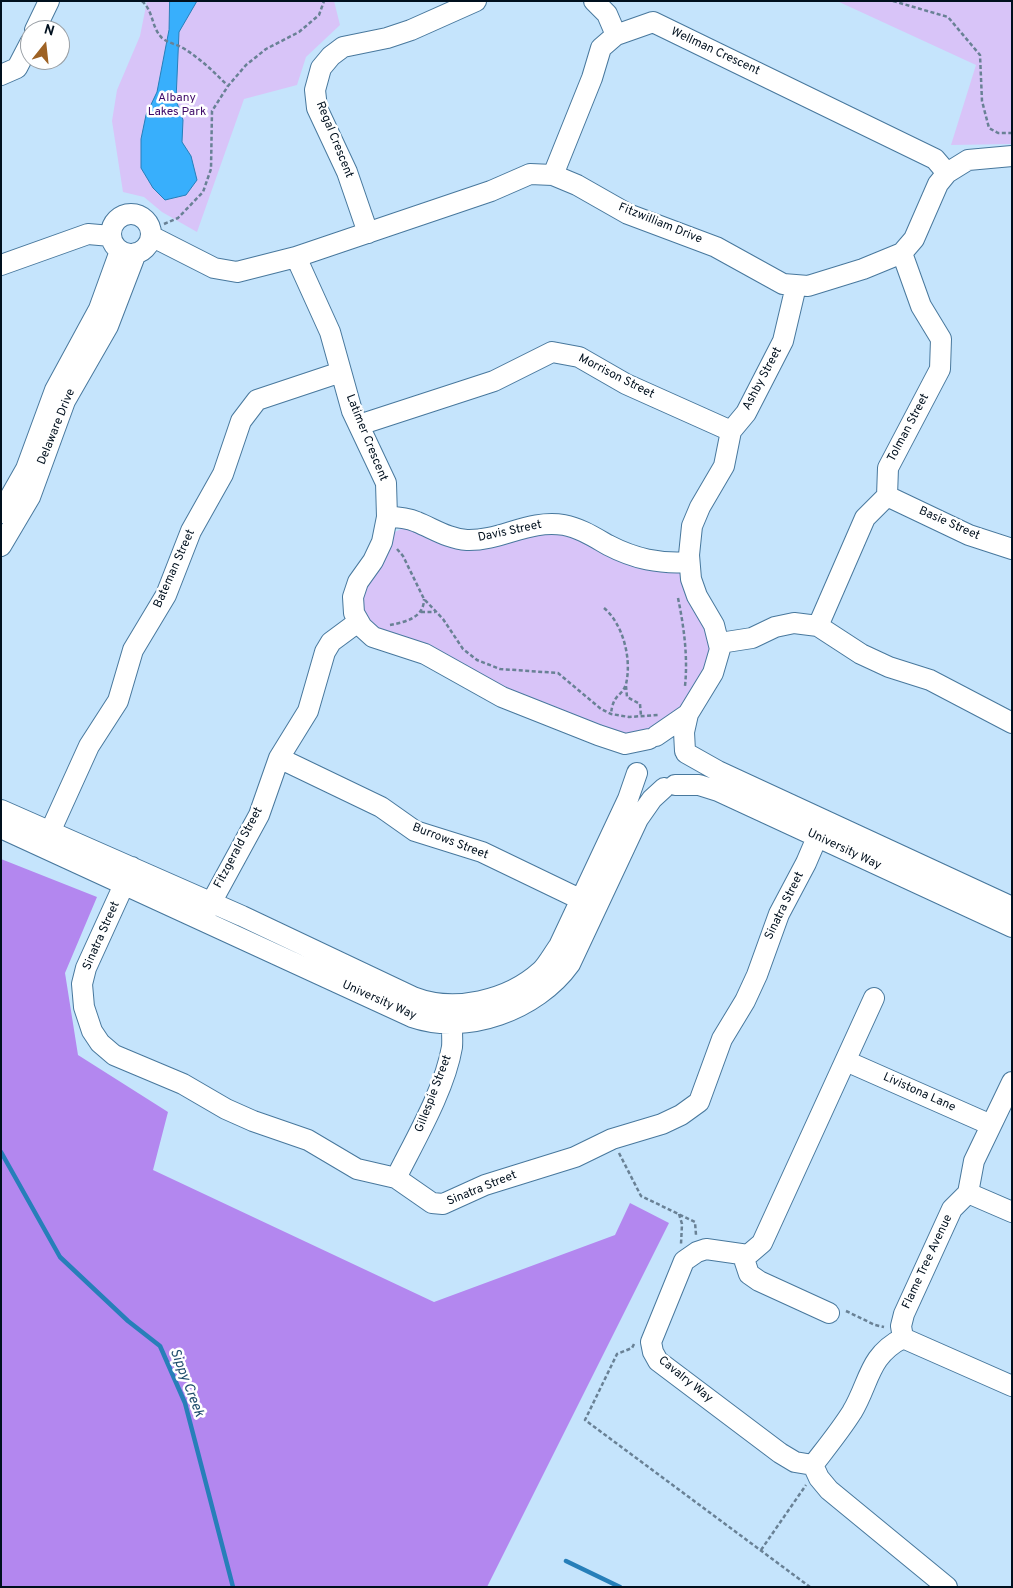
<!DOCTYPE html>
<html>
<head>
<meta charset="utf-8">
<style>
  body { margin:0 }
  #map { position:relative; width:1013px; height:1588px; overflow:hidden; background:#c5e4fc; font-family:Overpass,sans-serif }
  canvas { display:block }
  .frame { position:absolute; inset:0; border:2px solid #00101e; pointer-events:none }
  .north { position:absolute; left:20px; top:20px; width:50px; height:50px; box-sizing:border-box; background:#fff; border:1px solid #999fa5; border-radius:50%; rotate:16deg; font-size:14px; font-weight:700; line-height:20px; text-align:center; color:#00101e }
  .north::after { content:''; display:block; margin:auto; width:18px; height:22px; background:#9e6224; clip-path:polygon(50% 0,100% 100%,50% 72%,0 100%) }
</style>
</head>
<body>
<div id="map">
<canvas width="1013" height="1588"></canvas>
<div class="frame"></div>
<div class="north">N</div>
</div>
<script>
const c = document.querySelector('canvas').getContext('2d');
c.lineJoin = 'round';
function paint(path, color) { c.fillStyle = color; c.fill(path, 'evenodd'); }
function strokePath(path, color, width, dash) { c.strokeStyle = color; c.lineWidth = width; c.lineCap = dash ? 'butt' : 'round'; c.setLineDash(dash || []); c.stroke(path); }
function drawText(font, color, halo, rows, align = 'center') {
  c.font = font + ' Overpass,sans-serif'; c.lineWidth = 5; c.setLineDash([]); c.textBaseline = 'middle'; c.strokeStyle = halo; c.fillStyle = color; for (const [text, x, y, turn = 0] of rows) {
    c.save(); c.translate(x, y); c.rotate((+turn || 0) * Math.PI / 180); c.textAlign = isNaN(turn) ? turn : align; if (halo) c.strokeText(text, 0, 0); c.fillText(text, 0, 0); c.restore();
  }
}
paint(new Path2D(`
  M147 1H334L340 25 306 57 297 85 244 99 197 232 162 212 144 197 123 192 112 121 117 90 140 36Z
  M837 1H1012V144L951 145 976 65Z
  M405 527 419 530 550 529 678 572 684 579 708 625 712 657 685 709 634 738 519 698 369 625 359 598 393 533Z`), '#d8c4f8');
paint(new Path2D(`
  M1 859 97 897 65 973 78 1055 168 1112 153 1170 434 1302 615 1235 630 1203 669 1223 487 1587H1Z`), '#b387ef');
const water = new Path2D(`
  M170 1H197L179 32 176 100 183 120 182 142 191 156 197 180 186 195 165 200 153 188 141 168V139L146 115 157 92 169 30Z`);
paint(water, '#38affc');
strokePath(water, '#277fb9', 1);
strokePath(new Path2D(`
  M1 1152 60 1257 128 1321 160 1346 185 1403 233 1587
  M566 1561 620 1587`), '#277fb9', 4.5);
const minor = new Path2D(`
  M594 1 607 14 616 35
  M35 30 49 1
  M1 75 17 68 30 43
  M553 175 592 78 601 48 616 35 653 22 935 159 947 173
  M111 234a20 20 0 1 1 40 0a20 20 0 1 1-40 0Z
  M368 233 347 172 317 108 315 90 321 68 331 56 343 47 387 38 411 30 476 1
  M151 236 214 268 237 272 296 257 491 191 530 174 553 175 577 185 628 214 716 247 783 284 808 286 863 269 902 253 914 239 938 184 947 173 968 160 1012 156
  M296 257 330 332 352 411 386 483 387 517 382 542 373 561 358 582 353 597 354 613 362 627 373 637 425 654 502 697 598 735 625 744 649 739
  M1 265 88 234 111 236
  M359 425 494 381 552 352 579 357 626 384 731 431
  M887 496 969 535 1012 549
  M1 513 26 469 55 390 99 309 120 251
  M387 517C397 517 408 518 417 522 434 529 449 539 467 540 501 541 529 519 564 525 580 528 594 537 608 545 635 559 659 564 689 562
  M1 546 30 497 65 401 108 326 136 253
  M818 626 865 518 887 496 888 468 940 369 941 339 921 306 902 253
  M720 643 752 638 775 627 794 623 818 626 861 654 889 667 930 680 1012 723
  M656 736 688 714
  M685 751 684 732 688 714 713 673 720 649 714 625 697 596 691 579 689 555 692 526 700 507 724 466 731 431 746 413 783 341 796 286
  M686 753 718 771 1012 907
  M279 758 381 807 415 831 482 852 590 904
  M675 785H699L718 791 1012 927
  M1 810 242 916 413 997C454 1013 508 1001 541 971 548 964 553 954 559 946L628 799 637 773
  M1 828 412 1017C467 1036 537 1010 570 964L638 819 652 799 664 788
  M45 843 89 746 118 701 133 650 166 595 191 531 223 474 241 421 257 400 341 372
  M132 867 86 968 82 984 84 1007 92 1031 100 1043 114 1055 183 1084 226 1109 253 1121 308 1140 357 1169 396 1178 432 1203 443 1204 485 1185 575 1157 612 1139 662 1124 681 1115 699 1102 722 1039 745 1001 757 975 779 914 806 863 824 821
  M205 914 259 815 279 758 308 711 325 652 331 642 358 622
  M874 998 762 1243 748 1255 706 1249 697 1252 684 1261 651 1342 653 1352 658 1361 780 1453 795 1462 813 1465 819 1478 829 1490 947 1587
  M846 1061 991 1125
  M396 1178C415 1140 445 1089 452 1047 453 1035 451 1023 451 1012
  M968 1193 1012 1212
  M743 1256 749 1274 759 1281 829 1313
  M903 1338 901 1326 904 1314 952 1209 968 1193 974 1161 1012 1082
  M903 1338 1012 1386
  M813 1465C826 1448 840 1431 852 1412 870 1382 868 1356 903 1338`);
strokePath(minor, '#48789d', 22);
strokePath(new Path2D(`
  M142 1C154 12 151 27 162 38 168 43 176 44 183 48 201 59 214 72 228 86
  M893 1 948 17 980 55 982 101 989 128 998 133H1012
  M164 224 178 218 203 192 211 169 212 111 228 86 246 65 266 49 299 32 319 15 324 1
  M397 549 403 556 424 599 443 619 463 649 477 660 500 669 558 673 601 709 611 714 629 717 658 715
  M678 598C684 627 688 657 685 686
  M604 608C623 624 632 659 626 684 622 697 613 693 611 714
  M421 612H435
  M390 625C405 622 424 618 424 599
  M626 686 627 697 640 704 641 716
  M619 1153 641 1196 695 1222 696 1235
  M679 1214 682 1224 681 1244
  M846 1311 875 1325 884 1327
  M634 1344 632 1348 617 1354 585 1420 810 1587
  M761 1550 806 1485`), '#698195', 2.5, [4, 2.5]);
strokePath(minor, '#fff', 20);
drawText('12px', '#00101e', '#fff', [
  ["Wellman Crescent",715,52,25],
  ["Regal Crescent",334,140,68],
  ["Fitzwilliam Drive",660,224,22],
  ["Morrison Street",616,377,27],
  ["Ashby Street",763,379,-62],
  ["Delaware Drive",57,427,-68],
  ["Tolman Street",909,428,-62],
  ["Latimer Crescent",366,438,68],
  ["Basie Street",949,524,24],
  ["Davis Street",510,532,-12],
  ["Bateman Street",175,569,-66],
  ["Burrows Street",450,842,21],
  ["Fitzgerald Street",239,848,-62],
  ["University Way",844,850,25],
  ["Sinatra Street",785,906,-64],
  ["Sinatra Street",102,936,-66],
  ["University Way",379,1001,24],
  ["Livistona Lane",919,1093,24],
  ["Gillespie Street",434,1094,-69],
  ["Sinatra Street",482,1189,-22],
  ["Flame Tree Avenue",928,1262,-65],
  ["Cavalry Way",685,1380,39]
]);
drawText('12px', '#3e0a68', '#fff', [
  ["Albany",177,99],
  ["Lakes Park",177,113]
]);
drawText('italic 14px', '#204d6d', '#fff', [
  ["Sippy Creek",186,1383,69]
]);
</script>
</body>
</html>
